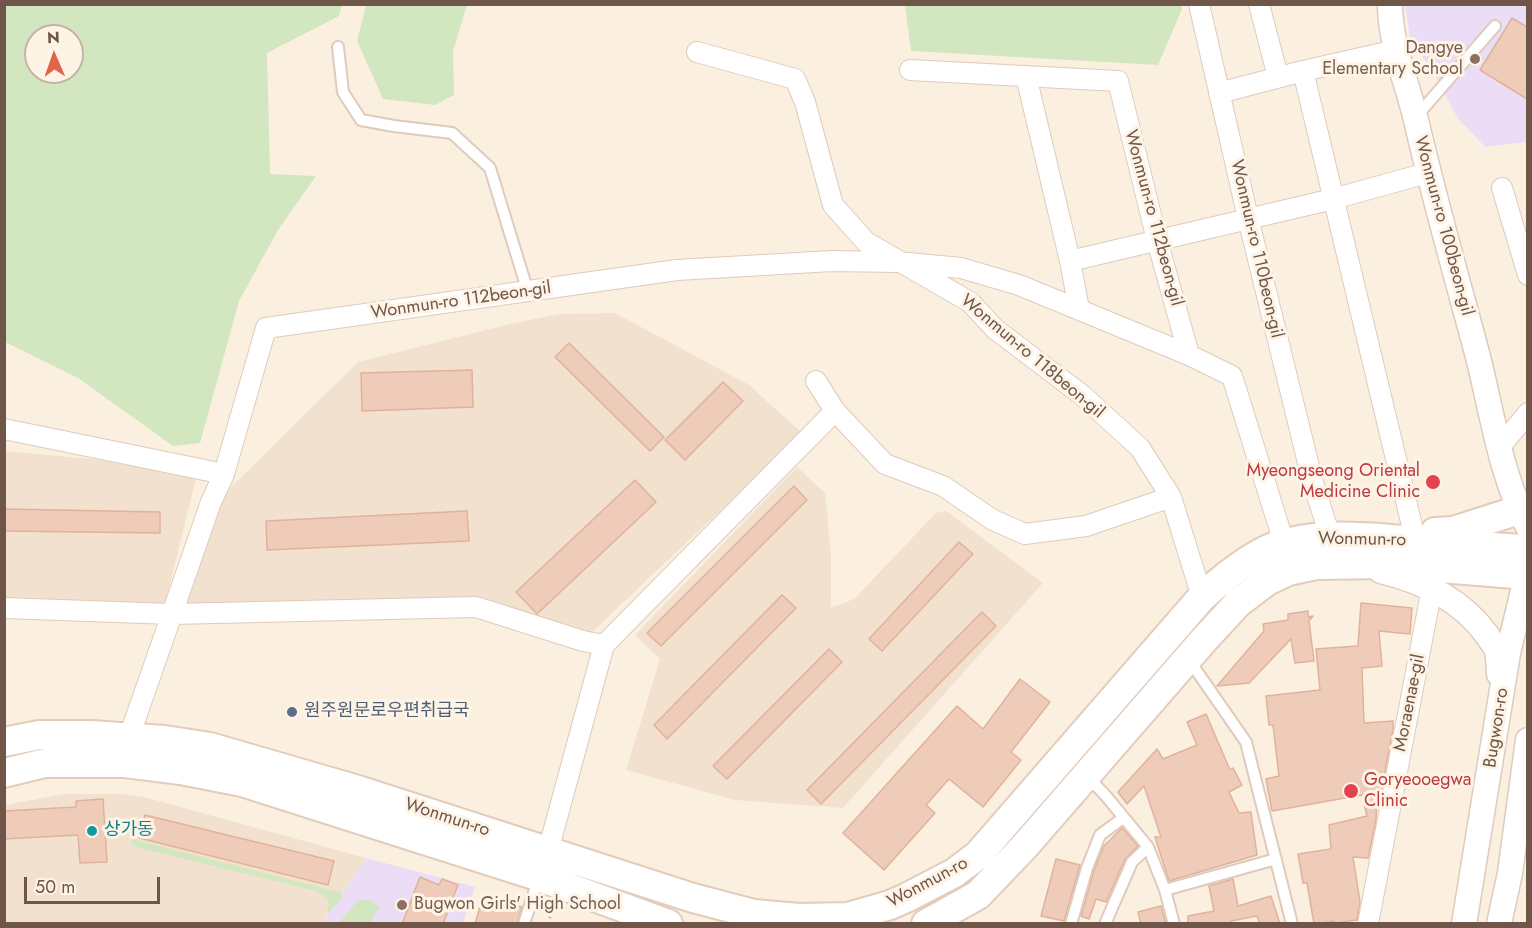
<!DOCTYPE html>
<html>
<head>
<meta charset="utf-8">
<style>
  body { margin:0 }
  #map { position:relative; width:1532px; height:928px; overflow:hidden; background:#fbefe0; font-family:Jost,sans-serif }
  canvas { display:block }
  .frame { position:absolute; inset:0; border:6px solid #705549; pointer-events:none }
  .north { position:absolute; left:24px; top:24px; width:60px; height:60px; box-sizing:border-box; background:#fef4e6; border:2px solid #c5b4a7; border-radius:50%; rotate:358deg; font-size:16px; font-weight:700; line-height:24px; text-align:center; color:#705549 }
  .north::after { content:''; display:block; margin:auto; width:21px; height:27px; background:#e0654a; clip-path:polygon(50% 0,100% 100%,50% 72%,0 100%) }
  .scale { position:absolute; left:24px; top:877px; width:136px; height:27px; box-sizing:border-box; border:3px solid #705549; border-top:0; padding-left:8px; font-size:18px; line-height:21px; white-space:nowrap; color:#705549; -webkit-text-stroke:4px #fef4e6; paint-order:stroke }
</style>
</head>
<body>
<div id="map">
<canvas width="1532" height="928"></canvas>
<div class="frame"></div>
<div class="north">N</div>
<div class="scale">50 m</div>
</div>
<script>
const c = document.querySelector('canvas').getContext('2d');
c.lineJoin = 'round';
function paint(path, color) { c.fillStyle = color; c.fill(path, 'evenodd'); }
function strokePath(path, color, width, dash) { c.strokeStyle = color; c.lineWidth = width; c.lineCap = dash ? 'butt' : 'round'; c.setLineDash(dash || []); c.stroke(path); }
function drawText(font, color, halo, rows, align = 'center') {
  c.font = font + ' Jost,"Noto Sans KR",sans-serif'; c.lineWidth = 6; c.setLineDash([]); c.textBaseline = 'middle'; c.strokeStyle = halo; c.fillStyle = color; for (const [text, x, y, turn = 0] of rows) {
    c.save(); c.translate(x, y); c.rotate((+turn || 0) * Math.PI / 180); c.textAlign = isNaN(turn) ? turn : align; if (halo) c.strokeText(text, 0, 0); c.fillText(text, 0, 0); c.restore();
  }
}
paint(new Path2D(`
  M615 313 749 385 802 433 590 634 493 607 182 605 222 496 358 362 510 324 559 314Z
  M5 451 122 462 196 479 164 608 5 605Z
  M797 467 825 493 831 555V607L843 604 855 598 936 513 946 511 1043 583 843 808 735 800 626 770 660 659 635 635Z
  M64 794H120L144 797 366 858 322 923 5 924V805Z`), '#f2e1cf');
paint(new Path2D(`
  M1405 5H1527V142L1485 147 1457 117 1437 79 1410 38Z
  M366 858 475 887 463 923 322 924Z`), '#ecddf7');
paint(new Path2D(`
  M372 4 467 5 453 51 454 95 435 105 383 99 357 41 366 6Z
  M1181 4 1182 9 1158 65 911 51 905 5Z
  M4 5H342L339 16 267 53 270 174 316 176 278 230 239 301 200 443 173 446 78 378 5 342ZM36 36H72V72H36Z
  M132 839 342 893 341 899 328 914V899L316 891 132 846Z
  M368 899 380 907 370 923H339L357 901Z`), '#d2e7c0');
const building = new Path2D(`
  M1512 18 1527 27V99L1480 70Z
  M569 343 664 437 650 451 555 357Z
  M472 370 473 407 362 411 361 373Z
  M723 382 743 401 685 460 665 440Z
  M635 480 656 502 537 614 516 592Z
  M794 486 807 500 661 646 647 633Z
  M4 509 160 512V533L4 531Z
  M467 511 469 541 267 550 266 521Z
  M959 542 973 554 882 651 869 639Z
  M782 595 796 608 667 739 654 725Z
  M1361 603 1412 608 1410 634 1379 631 1382 666 1362 668 1364 723 1393 721V729L1381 793 1377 792 1376 820 1368 858 1353 857 1360 902 1357 920 1335 923 1334 921 1314 924 1307 883H1303L1298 854 1331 849 1329 825 1367 816 1362 795 1272 811 1266 779 1279 776 1273 725H1269L1266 696 1320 690 1316 649 1358 646Z
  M1308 611V617L1313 616 1309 621 1314 661 1295 663 1291 639 1249 683 1217 686 1264 631 1263 624 1288 620V614Z
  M982 612 996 626 821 804 807 790Z
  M829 649 842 662 727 779 713 766Z
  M1020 679 1050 702 1011 752 1021 760 983 807 949 779 926 805 935 813 884 870 843 833 957 706 983 729Z
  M1206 714 1230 770 1233 768 1242 785 1229 792 1239 813 1251 812 1257 855 1169 881 1155 837H1161L1144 786 1127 804 1118 792 1157 749 1163 759 1197 745 1187 722Z
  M103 799 107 862 80 863 78 835 4 839V811L76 807V801Z
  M145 815 334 861 328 885 139 838Z
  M1122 828 1138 846 1125 859 1106 902 1096 899 1089 919 1081 916 1094 870 1104 846Z
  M1056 859 1080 865 1064 921 1041 916Z
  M420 877 439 885 442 879 458 885 443 924H402Z
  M1233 879 1238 906 1271 896 1280 924H1260L1257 916 1231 921V924H1188V916L1214 911 1209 886Z
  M483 896 522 907 517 924H475Z
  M1161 906 1166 924H1141L1138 912Z`);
paint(building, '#efccb9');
strokePath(building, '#e1b29a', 1.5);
const service = new Path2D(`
  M338 47 343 92 361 120 394 126 452 133 490 168 528 292
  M1415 118 1495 26
  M1189 660 1246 742 1292 924
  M1087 776 1106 796 1148 847 1165 890 1174 924
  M1165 890 1276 859
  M524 924 539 877
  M1071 924 1087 868 1100 835 1123 818
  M1105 924 1132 862 1148 847`);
const minor = new Path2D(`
  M1199 4 1248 218 1313 483 1330 536
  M1259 4 1278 77
  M697 52 795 79 805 102 833 205 866 242 970 302 995 329 1082 395 1140 448 1171 497 1202 597
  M910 70 1118 81 1157 240 1189 355
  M1303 71 1414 534
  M1026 76 1070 261 1079 309
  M1219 93 1303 71 1396 50
  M1502 188 1528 275
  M1070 261 1333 199 1427 173
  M816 381 835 411 885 464 943 486 993 520 1025 534 1086 526 1171 497
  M4 429 224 474
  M1500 447 1528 413
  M4 608 172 614 476 607 583 641 604 645
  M129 737 211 502 224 474 266 328 677 270 832 261 898 262 961 268 1019 285 1189 355 1232 376 1284 543
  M548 851 604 645 835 411
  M1368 924 1432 588`);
const tertiary = new Path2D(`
  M1390 4C1390 44 1407 82 1416 120 1434 198 1456 275 1477 353 1492 411 1500 474 1528 527
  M1381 571C1422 581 1462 600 1487 635 1490 640 1495 645 1497 651 1499 658 1498 667 1499 674
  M1464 924 1508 653 1528 570
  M1499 924 1510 873 1528 740`);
const secondary = new Path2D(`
  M1435 532 1453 531 1528 507
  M4 742 39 735H91L165 740 210 747 358 790 693 898 754 914 799 918 848 917 890 905 906 898 954 873 978 855 1202 597C1223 578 1258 549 1286 543 1325 533 1365 537 1404 540 1445 543 1486 547 1528 549
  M4 773 45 763H125L181 770 242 782 540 877 668 924
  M926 924 978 895 1024 847 1203 641 1238 603 1267 581 1288 571 1316 565 1390 564 1528 575`);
strokePath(service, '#decbbd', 14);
strokePath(minor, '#decbbd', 22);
strokePath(tertiary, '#decbbd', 27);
strokePath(secondary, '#e3ccbb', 32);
strokePath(new Path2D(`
  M548 924 553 907`), '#d3b09d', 3, [1.5, 4.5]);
strokePath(service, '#fff', 10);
strokePath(minor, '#fff', 20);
strokePath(tertiary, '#fff', 24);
strokePath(secondary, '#fff', 28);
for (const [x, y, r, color] of [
  [1475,59,6,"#8d6e63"],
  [1433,482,8,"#e0444e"],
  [292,712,6,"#5c6f8a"],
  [1351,791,8,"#e0444e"],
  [92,831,6,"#0f9aa8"],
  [402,905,6,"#8d6e63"]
]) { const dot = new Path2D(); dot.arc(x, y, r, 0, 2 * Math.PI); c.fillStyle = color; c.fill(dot); strokePath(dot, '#fef4e6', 2); }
drawText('18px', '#785e54', '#fef4e6', [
  ["Dangye",1463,49],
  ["Elementary School",1463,70],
  ["Bugwon Girls' High School",414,905,"left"]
], 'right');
drawText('18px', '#705549', '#fef4e6', [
  ["Wonmun-ro 112beon-gil",1153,218,75],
  ["Wonmun-ro 100beon-gil",1443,226,75],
  ["Wonmun-ro 110beon-gil",1256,249,77],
  ["Wonmun-ro 112beon-gil",461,301,-8],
  ["Wonmun-ro 118beon-gil",1032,357,40],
  ["Wonmun-ro",1362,540,1],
  ["Moraenae-gil",1410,703,-79],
  ["Bugwon-ro",1497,728,-81],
  ["Wonmun-ro",447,818,18],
  ["Wonmun-ro",928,883,-28]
]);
drawText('18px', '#be3a42', '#fef4e6', [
  ["Myeongseong Oriental",1420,472],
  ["Medicine Clinic",1420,493],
  ["Goryeooegwa",1364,781,"left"],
  ["Clinic",1364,802,"left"]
], 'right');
drawText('18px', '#4e5e75', '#fef4e6', [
  ["원주원문로우편취급국",304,712]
], 'left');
drawText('18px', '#0d838f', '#fef4e6', [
  ["상가동",104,831]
], 'left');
</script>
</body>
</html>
